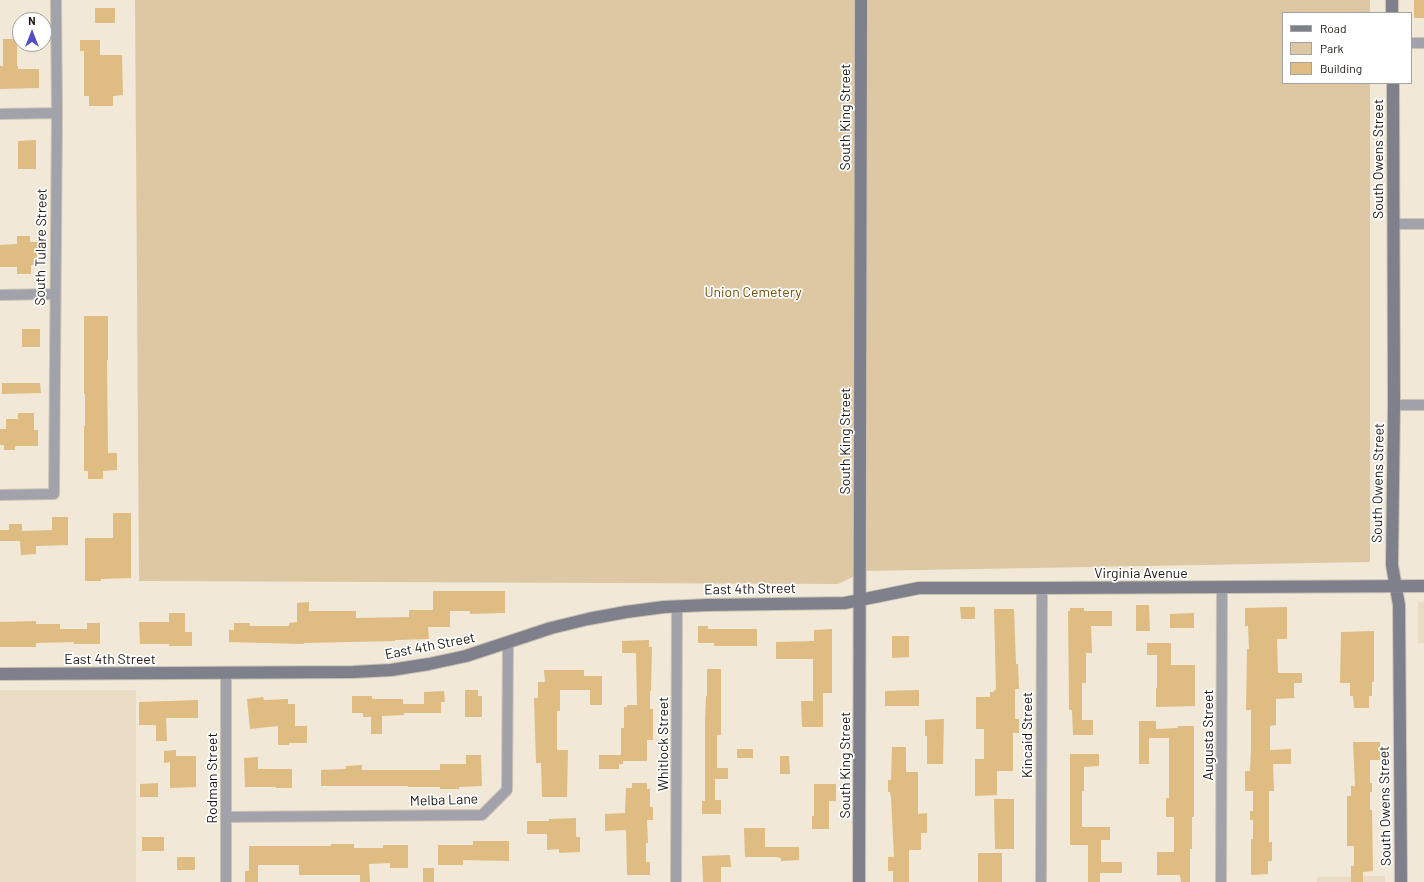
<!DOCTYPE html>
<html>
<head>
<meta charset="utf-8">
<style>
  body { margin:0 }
  #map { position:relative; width:1424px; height:882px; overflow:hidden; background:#f2e8d7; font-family:Barlow,sans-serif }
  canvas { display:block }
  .legend { position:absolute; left:1282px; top:12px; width:130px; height:72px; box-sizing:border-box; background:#fff; border:1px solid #a4a3a0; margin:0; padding:5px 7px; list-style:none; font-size:12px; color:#1c1812 }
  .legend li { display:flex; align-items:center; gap:8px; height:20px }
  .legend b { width:20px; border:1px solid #a4a3a0 }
  .north { position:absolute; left:12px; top:12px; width:40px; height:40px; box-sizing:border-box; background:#fff; border:1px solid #a4a3a0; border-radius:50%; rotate:0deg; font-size:11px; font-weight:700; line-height:16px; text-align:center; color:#1c1812 }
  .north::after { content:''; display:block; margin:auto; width:14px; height:18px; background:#534cc3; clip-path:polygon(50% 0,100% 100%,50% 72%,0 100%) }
</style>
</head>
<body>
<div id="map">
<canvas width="1424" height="882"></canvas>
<ul class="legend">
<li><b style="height:5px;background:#7e808b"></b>Road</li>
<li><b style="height:11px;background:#dec8a3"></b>Park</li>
<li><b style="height:11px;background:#debc82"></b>Building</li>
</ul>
<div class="north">N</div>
</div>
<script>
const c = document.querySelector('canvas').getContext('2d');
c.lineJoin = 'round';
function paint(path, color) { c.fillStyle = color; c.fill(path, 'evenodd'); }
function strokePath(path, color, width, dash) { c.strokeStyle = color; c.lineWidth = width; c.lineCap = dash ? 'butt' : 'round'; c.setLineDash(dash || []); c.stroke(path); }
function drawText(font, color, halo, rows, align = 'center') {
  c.font = font + ' Barlow,sans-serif'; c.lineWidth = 3.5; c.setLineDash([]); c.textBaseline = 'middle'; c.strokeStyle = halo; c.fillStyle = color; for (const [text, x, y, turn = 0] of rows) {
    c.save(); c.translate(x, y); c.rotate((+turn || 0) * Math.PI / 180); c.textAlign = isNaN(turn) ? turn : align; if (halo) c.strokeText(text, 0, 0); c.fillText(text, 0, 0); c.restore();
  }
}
paint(new Path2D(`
  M1418 602H1424V643H1418Z
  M0 690H136V882H0Z
  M1385 876V882H1317V877Z`), '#e9dbc4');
paint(new Path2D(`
  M135 0H1370V13H1283V83H1370V562L865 571 838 584 139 581Z`), '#dec8a3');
paint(new Path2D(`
  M1414 0H1424V18H1414Z
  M95 8H115V23H95Z
  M3 39H17V66H18V69H39V88L0 89V66H3Z
  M80 40H100V55H122L123 95 113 96V106H89V96H84V51H80Z
  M36 140V169H18V141Z
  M17 236H30V242H40V265H31V274H17V267H0V245L17 244Z
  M84 316H108V360H107L108 453H117V470L103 471V479H88V471H84V426H85V394H84Z
  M22 329H40V347H22Z
  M2 383H40L41 393 2 394Z
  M18 413H34V430H38V446H15V450H4V445H0V429H6V419H18Z
  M113 513H131V578L101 579V581H85V538H113Z
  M52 517H68V545L36 546V554L21 555 20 541H0V530H9V524H22V531L52 530Z
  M433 591H505V613L470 614V611H450V627H428L429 639 395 640V641L304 643V644L229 642V630H234V623H250V626H289V623L297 622V603L309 602V611H356V618L409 617V610H433Z
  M1136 605H1149L1150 631H1136Z
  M960 607H975V619H961Z
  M1287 607V639H1277L1278 673H1302V683H1294V698L1276 699V725L1270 726V750L1291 749V764H1273L1274 791H1269V842H1272V861H1268V874L1251 875V839H1253V820H1250V811H1253V791H1245V771H1250L1251 750V710H1246L1247 649H1249L1248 626H1245V608Z
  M1070 608H1084V611H1112V626H1091L1092 653H1086V683H1082V720H1093V735H1073L1072 710H1069V702L1068 611H1070Z
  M994 609H1014L1016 664H1018L1019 689H1015V719H1019V733H1013V771H997V795L975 796V759H984V729H976V697H990V692H994V690H996Z
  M169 613H185V632H192V646H169V644H140L139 622H169Z
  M1194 613V628H1170V614Z
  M36 621V624H60V629H87V623H100V644H74V642L36 643V647H0V622Z
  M698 626H708V629H757V646H714V643H698Z
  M832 629V693H823V727H802L801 701H813V659H776V642L814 641V630Z
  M1374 631V682H1372V696H1369V708H1354L1353 696H1350V683H1340L1341 632Z
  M892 636H909V657L892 658Z
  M649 640V647H652L651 691H650V709H653V740H647V761H623V764H619V769H599V755H621V728H624V707H627V705H637L636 653H622V641Z
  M1147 643H1171V665H1195V706L1156 707V688H1157V655H1147Z
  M707 669H721V735H717V768H728V779H715V800H721V814H702V801H705V721L706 696H707Z
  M544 670H584V676H602V705H590V690H560V711H557V750H568L567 797H542L541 763H536L534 698H538V682H545Z
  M465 690H478V696H482V717H465Z
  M919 690V706H885V691Z
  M444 691 445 702H441V713H404V715L382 716V734H371V717H363V713H352V696H372V699H403V704H424V692Z
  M263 697 264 700 288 699V704H295V726H307V743H289V745H278V726L250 729 247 699Z
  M198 700V718H166L167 741H156V725H139V702Z
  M944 719 943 764H927V736H925V720Z
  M1139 721H1156V729L1178 728V726H1194V817H1192V849H1190V882H1181L1180 875H1157V852H1174V817H1166V798H1169V738H1149V764H1139Z
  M1353 742H1380V760H1370V783H1372V792H1370V810H1372L1373 871 1363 872V882H1351V866H1354V846H1347V796H1351V786H1355Z
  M892 747H906V772H918V814L927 813V833H921V850H909V882H893V871H888V857H894L891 797 890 792H888V780H891Z
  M737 749H753V758H737Z
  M176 750V756H196V787L170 788V762L164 763V751Z
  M1070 754H1099V766L1084 767V791H1082V827H1110V840H1101V862H1122V873H1100V882H1088V845H1070Z
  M466 755H481L482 786 459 787V789H440V787H408V786H321V770L346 769V766L362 765V770H440V764H466Z
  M780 756H789L790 774H780Z
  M258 757V769H292V788H276V787H245L244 758Z
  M158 783V797H140V784Z
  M632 783H647V789H650V807H653V820H647L648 843H646V862H650V875H627L626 830 605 831V814L625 813 626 788H632Z
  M814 784H836V801H829V829H812V816H814Z
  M994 799H1014V849H995Z
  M576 818V837H580V852L559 853V849L547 850V834H527V821H549V819Z
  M744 828H765V847H799V860L781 861V858L776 857H745Z
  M142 837H164V851H142Z
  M473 841H509V861L463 860V865H438V845H473Z
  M331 844H354V848H383V845H408V868H390V863L369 864 370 882H360V875H299V865H258V882H245V871H249V846H331Z
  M978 853H1002V882H978Z
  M730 855 731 867H721V882H703L702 856Z
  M177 857H195V870H177Z
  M423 868H434V882H423Z`), '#debc82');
const street = new Path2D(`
  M1411 43H1424
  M0 114 57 113
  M1393 224H1424
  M0 295 55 294
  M1394 405H1424
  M0 495 54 494 57 113 56 0
  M226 817 482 815 507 790 508 643
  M226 882V673
  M676 882 677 606
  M1041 882 1042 588
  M1221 882 1222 587`);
const secondary = new Path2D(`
  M1392 0V13
  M1393 83 1394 405 1392 565 1399 605 1401 882
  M0 674 353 672 391 670 429 664 466 656 551 628 588 619 626 612 664 607 707 605 845 603 919 588H1042L1424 586
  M859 882 861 0`);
strokePath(street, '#cbc3b4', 12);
strokePath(secondary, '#cbc3b4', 14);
strokePath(street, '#a1a2aa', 10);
strokePath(secondary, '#7e808b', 12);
drawText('14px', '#1c1812', '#fff', [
  ["South King Street",845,117,-90],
  ["South Owens Street",1378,159,-90],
  ["South Tulare Street",41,247,-89],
  ["South King Street",845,441,-90],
  ["South Owens Street",1378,483,-89],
  ["Virginia Avenue",1141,573],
  ["East 4th Street",750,589,-1],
  ["East 4th Street",430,646,-11],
  ["East 4th Street",110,659],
  ["Kincaid Street",1027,735,-90],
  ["Augusta Street",1208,735,-90],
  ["Whitlock Street",663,744,-90],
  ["South King Street",845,765,-90],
  ["Rodman Street",212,778,-90],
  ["Melba Lane",444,800,-2],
  ["South Owens Street",1385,806,-91]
]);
drawText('14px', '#715006', '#fff', [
  ["Union Cemetery",753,292]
]);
</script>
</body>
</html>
